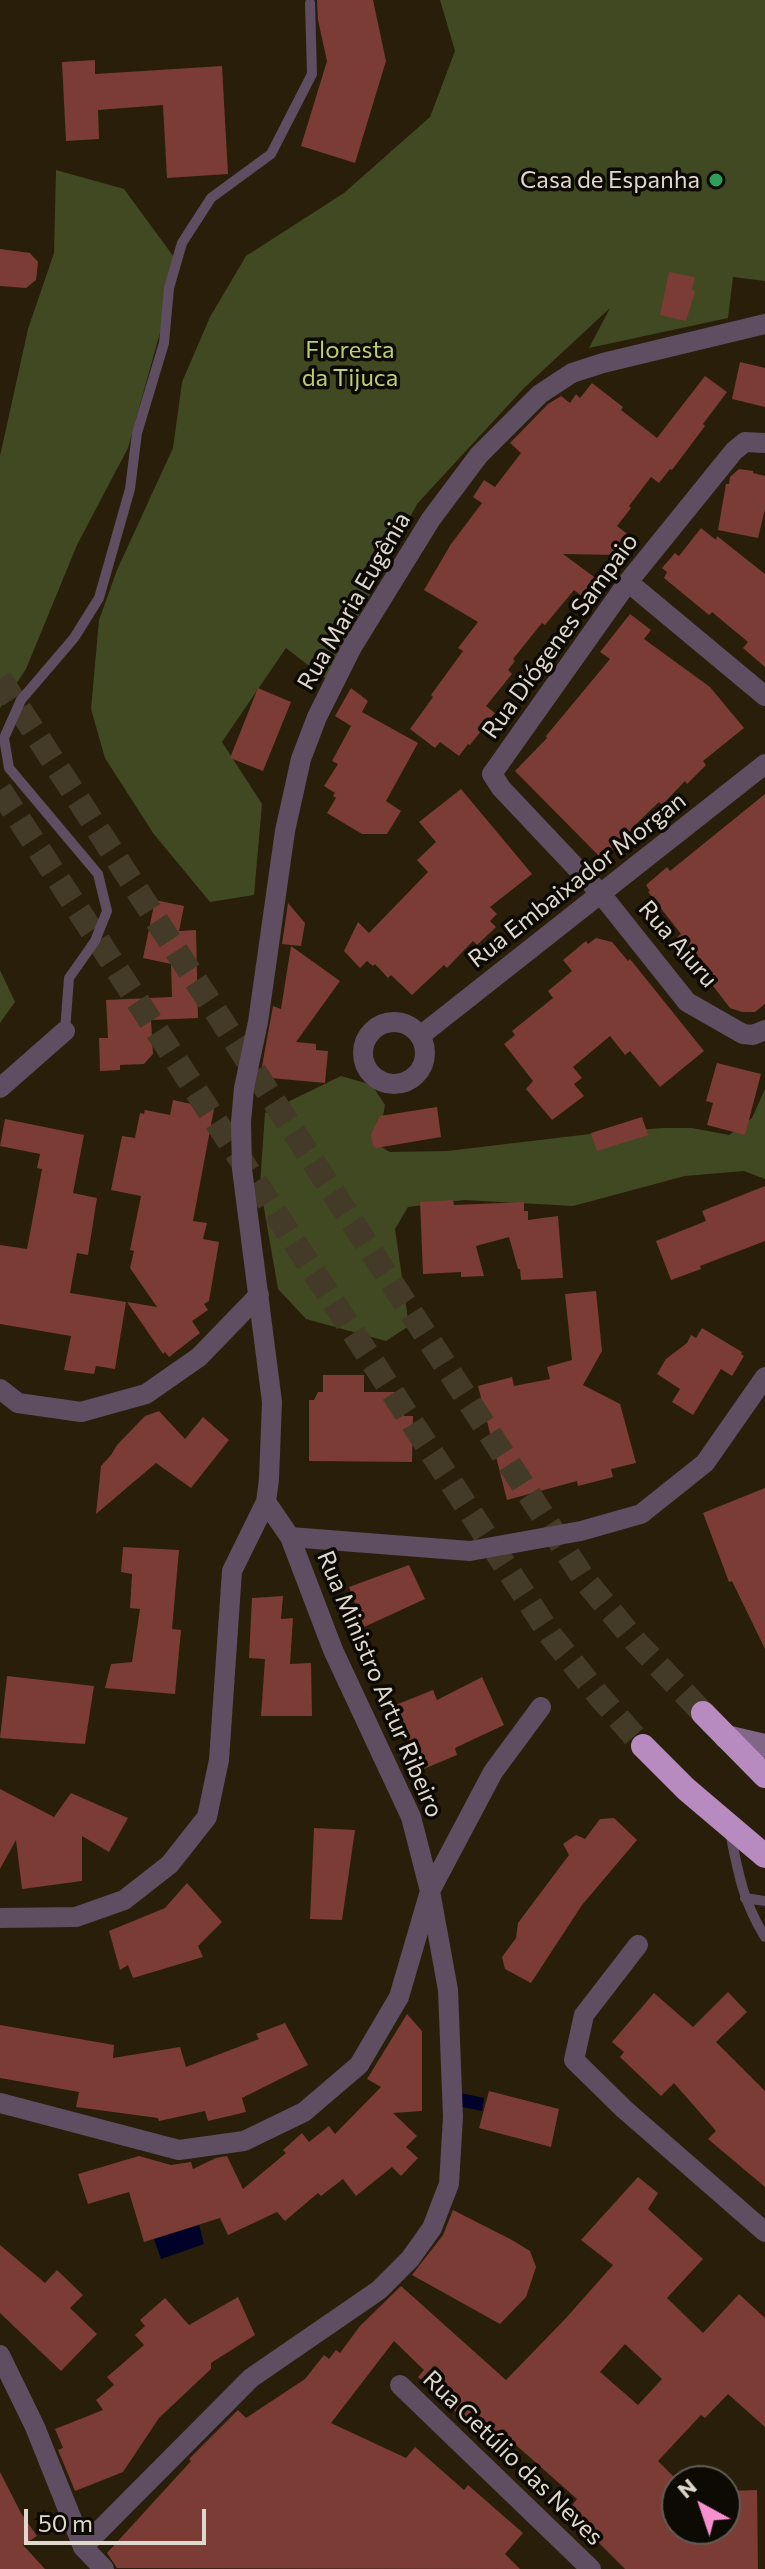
<!DOCTYPE html>
<html>
<head>
<meta charset="utf-8">
<style>
  body { margin:0 }
  #map { position:relative; width:765px; height:2569px; overflow:hidden; background:#281e0a; font-family:Commissioner,sans-serif }
  canvas { display:block }
  .north { position:absolute; left:661px; top:2465px; width:80px; height:80px; box-sizing:border-box; background:#0d0903; border:2px solid #615c53; border-radius:50%; rotate:320deg; font-size:22px; font-weight:700; line-height:32px; text-align:center; color:#dfd8cc }
  .north::after { content:''; display:block; margin:auto; width:28px; height:36px; background:#f690cf; clip-path:polygon(50% 0,100% 100%,50% 72%,0 100%) }
  .scale { position:absolute; left:24px; top:2509px; width:182px; height:36px; box-sizing:border-box; border:4px solid #dfd8cc; border-top:0; padding-left:10px; font-size:24px; line-height:28px; white-space:nowrap; color:#dfd8cc; -webkit-text-stroke:6px #0d0903; paint-order:stroke }
</style>
</head>
<body>
<div id="map">
<canvas width="765" height="2569"></canvas>
<div class="north">N</div>
<div class="scale">50 m</div>
</div>
<script>
const c = document.querySelector('canvas').getContext('2d');
c.lineJoin = 'round';
function paint(path, color) { c.fillStyle = color; c.fill(path, 'evenodd'); }
function strokePath(path, color, width, dash) { c.strokeStyle = color; c.lineWidth = width; c.lineCap = dash ? 'butt' : 'round'; c.setLineDash(dash || []); c.stroke(path); }
function drawText(font, color, halo, rows, align = 'center') {
  c.font = font + ' Commissioner,sans-serif'; c.lineWidth = 7; c.setLineDash([]); c.textBaseline = 'middle'; c.strokeStyle = halo; c.fillStyle = color; for (const [text, x, y, turn = 0] of rows) {
    c.save(); c.translate(x, y); c.rotate((+turn || 0) * Math.PI / 180); c.textAlign = isNaN(turn) ? turn : align; if (halo) c.strokeText(text, 0, 0); c.fillText(text, 0, 0); c.restore();
  }
}
paint(new Path2D(`
  M440 0H765V281L733 277 728 318 589 348 610 308 524 388 417 504 326 679 286 648 222 742 262 804 254 895 210 902 153 833 105 758 91 709 99 620 117 570 173 448 182 382 210 317 246 256 344 193 430 117 455 51Z
  M56 170 124 189 179 264 128 448 77 545 26 669 0 708V456L28 329 54 253Z
  M0 970 15 1002 0 1023Z
  M341 1076 369 1084 374 1088 385 1105 378 1145 390 1152 447 1151 607 1132 663 1128H692L729 1135 752 1118 765 1089V1179L744 1171 685 1176 573 1206 464 1200 408 1207 395 1229 409 1326 386 1341 306 1319 278 1289 260 1185 265 1113Z`), '#404921');
paint(new Path2D(`
  M460 2093 484 2098 482 2111 457 2106Z
  M199 2225 204 2244 161 2259 154 2239Z`), '#000128');
paint(new Path2D(`
  M317 0H373L386 61 355 163 301 146 327 61 318 20Z
  M95 60V74L222 66 228 174 167 178 163 105 98 110 99 139 66 141 62 62Z
  M0 249 30 253 38 262 36 280 26 288 0 286Z
  M669 272 695 277 692 289 695 292 686 321 660 315Z
  M740 362 765 368V407L732 399Z
  M705 376 727 392 703 424 705 426 672 470 670 469 659 483 651 477 629 506 631 508 617 526 631 537 618 555 563 554 601 582 587 600 574 590 545 625 542 623 513 659 515 661 508 670 512 674 486 706 495 713 470 745 468 744 459 756 440 742 435 748 410 729 433 697 431 695 463 651 458 648 478 622 424 590 451 544 482 503 473 497 484 480 495 487 521 453 510 443 548 404 561 396 570 403 576 394 580 398 592 383 623 407 621 410 657 438Z
  M739 469 753 471V473L765 476V509L758 538 718 530 726 484H729L730 477Z
  M701 528 716 540 717 536 765 574V667L743 648 748 642 712 612 709 615 664 578 667 572 662 568 675 553 679 556Z
  M630 614 651 630 644 639 710 687 744 728 703 761 706 765 687 784 685 781 662 805 659 802 631 829 634 832 602 859 515 771 547 738 546 736 610 659 600 652Z
  M258 688 291 702 263 771 230 758Z
  M351 688 368 701 362 712 418 743 386 801 401 811 387 834H362L327 813 336 798 333 796 335 793 324 786 338 764 332 761 351 726 335 716Z
  M461 789 532 874 490 907 497 914 490 921 496 927 477 945 473 941 447 968 444 965 412 995 391 975 388 978 375 964 373 966 367 961 360 968 344 951 358 922 369 933 428 872 417 860 436 842 419 822Z
  M765 794V1004L755 1012H742L730 1008 679 942 677 937 681 934 648 892 650 891 646 885 667 867 670 871Z
  M155 900 184 906 179 931 196 930 198 1018 151 1020 153 1054 144 1064 120 1065V1070L100 1071 99 1038H108L106 1000 172 997 171 964 143 958Z
  M288 903 305 923 301 946 282 944Z
  M596 938 612 942 628 961 630 959 704 1051 660 1087 630 1051 625 1055 610 1036 573 1067 582 1078 574 1084 584 1096 552 1120 526 1089 533 1081 504 1044 515 1035 512 1031 553 998 548 991 572 971 563 960 586 941 588 944Z
  M291 946 340 981 296 1042 316 1044V1050L328 1051 325 1083 260 1077 273 1006 281 1009Z
  M717 1063 761 1074 745 1135 707 1125 713 1103 706 1101Z
  M173 1100 214 1109 193 1221 207 1223 203 1239 219 1242 209 1301 204 1304 208 1310 192 1321 200 1333 169 1357 165 1352 163 1354 127 1302 157 1307 130 1268 134 1251 130 1250 141 1196 111 1190 122 1136 135 1138 140 1113 144 1114 145 1110 170 1115Z
  M437 1107 441 1137 376 1148 373 1146 371 1134 380 1116Z
  M642 1117 648 1135 597 1151 591 1133Z
  M5 1119 84 1135 73 1193 97 1198 88 1255 77 1253 70 1293 126 1302 115 1369 96 1366 94 1374 64 1370 71 1336 0 1324V1245L27 1249 42 1169 37 1168 40 1154 0 1146Z
  M765 1186V1241L700 1266 701 1269 671 1280 656 1241 706 1221 702 1211Z
  M453 1200 454 1205 524 1202V1211H528V1220L558 1216 563 1278 521 1280 520 1269H518L509 1237 476 1246 484 1276 461 1277V1272L423 1274 420 1202Z
  M596 1291 602 1351 583 1385 620 1404 636 1463 611 1469 613 1477 578 1486 577 1481 507 1500 478 1386 512 1377 514 1386 550 1379 547 1367 572 1360 565 1294Z
  M702 1328 742 1352 741 1354 744 1356 732 1376 721 1369 693 1415 672 1402 680 1389 657 1374 666 1359 687 1343 691 1335 696 1338Z
  M323 1375H364V1392H405L404 1416H413L412 1462 309 1461V1400H314L318 1392H323Z
  M159 1411 185 1439 203 1417 229 1440 191 1488 156 1463 96 1514 101 1466 111 1455 117 1445 145 1416Z
  M765 1488V1649L732 1581 729 1582 703 1513Z
  M123 1547 179 1550 172 1629 181 1630 175 1694 105 1688 111 1664 132 1662 140 1609 130 1608 132 1574 121 1572Z
  M409 1565 425 1599 364 1627 349 1587Z
  M283 1596 281 1619 293 1618 290 1664 311 1663 312 1716H261L265 1659 249 1658 252 1598Z
  M7 1676 94 1686 85 1744 0 1738Z
  M482 1677 504 1725 455 1748 457 1755 419 1771 393 1706 433 1690 437 1700Z
  M0 1789 54 1817 71 1793 128 1818 109 1852 82 1836V1881L22 1889 16 1840 0 1869Z
  M614 1818 637 1840 582 1905 531 1983 505 1969 502 1957 516 1938 518 1923 569 1855 563 1844 576 1835 585 1839 600 1819Z
  M314 1828 355 1830 342 1920 310 1919Z
  M187 1883 222 1922 198 1946 203 1957 133 1978 128 1965 120 1970 109 1931 165 1908Z
  M728 1992 747 2012 716 2042 765 2091V2187L708 2139 716 2131 674 2083 661 2096 620 2057 624 2052 612 2042 654 1993 693 2027Z
  M407 2014 422 2031V2111L393 2113 417 2136 406 2147 418 2158 401 2176 392 2167 356 2196 343 2179 321 2196 318 2193 285 2221 277 2212 228 2235 220 2218 144 2242 129 2192 88 2204 78 2174 139 2156 171 2165 191 2162 193 2169 216 2158 227 2156 243 2189 286 2153 283 2150 302 2133 309 2142 329 2126 335 2134 381 2087 367 2079Z
  M285 2023 308 2065 242 2098 246 2112 208 2121 205 2111 159 2121 158 2118 76 2107 79 2092 0 2078V2025L114 2045 113 2058 180 2047 186 2067 259 2039 256 2034Z
  M489 2091 559 2109 551 2147 479 2128Z
  M638 2177 658 2193 648 2209 703 2259 667 2298 703 2333 739 2294 765 2318V2427L728 2394 705 2418 701 2415 658 2461 677 2480V2529H725V2491L757 2490 758 2569H625L567 2511 577 2499 508 2438 498 2449 458 2411 456 2412 418 2377 424 2370 394 2341 331 2423 406 2458 415 2447 464 2490 468 2485 523 2533 505 2554 520 2569 117 2568 107 2553 191 2461 189 2459 238 2410 246 2418 305 2379 324 2355 329 2359 336 2350 340 2353 360 2326 401 2286 506 2380 566 2318 613 2265 581 2240ZM625 2344 662 2379 638 2405 600 2372Z
  M453 2210 512 2240 530 2251 536 2267 526 2297 500 2324 412 2275 443 2235Z
  M0 2245 45 2283 57 2270 83 2295 70 2308 97 2334 61 2371 0 2313Z
  M238 2297 255 2335 211 2363V2369L159 2418 123 2472 75 2491 58 2450 63 2448 55 2429 103 2410 96 2400 114 2385 107 2377 144 2345 135 2335 145 2326 140 2320 165 2298 189 2325Z
  M0 2472 21 2513 37 2536 23 2545 45 2569H0Z`), '#7b3c35');
strokePath(new Path2D(`
  M0 679 584 1579 636 1642 703 1713
  M0 790 551 1636 599 1696 643 1746`), '#433a27', 24, [24, 12]);
strokePath(new Path2D(`
  M65 1031 69 978 95 941 107 911 98 874 9 768 4 738 21 700 74 638 99 598 130 489 137 433 164 343 169 288 182 243 211 198 271 154 312 74 310 3
  M730 1832C738 1872 743 1902 765 1937
  M745 1898 765 1901`), '#5f4d62', 10);
strokePath(new Path2D(`
  M765 443 745 442 734 451 628 582 492 774 501 788 601 894 687 1002 743 1034 753 1035 765 1030
  M628 582 765 696
  M363 1053a31 31 0 1 1 62 0a31 31 0 1 1-62 0Z
  M420 1036 765 764
  M0 1088 65 1031
  M0 1389 18 1403 81 1412 146 1394 199 1357 259 1295
  M290 1537 470 1551 581 1531 641 1514 705 1463 765 1377
  M0 1918 76 1917 124 1900 170 1864 207 1817 219 1760 232 1571 266 1502 269 1479 272 1402 242 1169 241 1122 244 1088 258 1022 285 831 301 759 317 717 352 647 431 519 479 455 540 394 572 373 603 363 765 324
  M638 1945 584 2015 574 2060 624 2109 765 2232
  M0 2103 179 2150 244 2141 304 2112 359 2065 399 1997 430 1891 493 1772 541 1707
  M0 2355 35 2427 83 2547 104 2569
  M400 2385 591 2569
  M83 2547 251 2378 379 2290 410 2259 432 2228 449 2184 453 2117 448 1990 430 1891 411 1817 333 1650 290 1537 266 1502`), '#5f4d62', 20);
strokePath(new Path2D(`
  M726 1737 765 1746`), '#826688', 24);
strokePath(new Path2D(`
  M703 1713 765 1776
  M643 1746 686 1789 765 1856`), '#b78bc0', 24);
for (const [x, y, r, color] of [
  [716,180,8,"#2e9e5b"]
]) { const dot = new Path2D(); dot.arc(x, y, r, 0, 2 * Math.PI); c.fillStyle = color; c.fill(dot); strokePath(dot, '#0d0903', 3); }
drawText('24px', '#dfd8cc', '#0d0903', [
  ["Casa de Espanha",700,180]
], 'right');
drawText('24px', '#bacf74', '#0d0903', [
  ["Floresta",350,350],
  ["da Tijuca",350,378]
]);
drawText('24px', '#dfd8cc', '#0d0903', [
  ["Rua Maria Eugênia",354,601,-60],
  ["Rua Diógenes Sampaio",560,636,-54],
  ["Rua Embaixador Morgan",577,880,-38],
  ["Rua Aiuru",678,944,49],
  ["Rua Ministro Artur Ribeiro",380,1684,67],
  ["Rua Getúlio das Neves",513,2458,44]
]);
</script>
</body>
</html>
